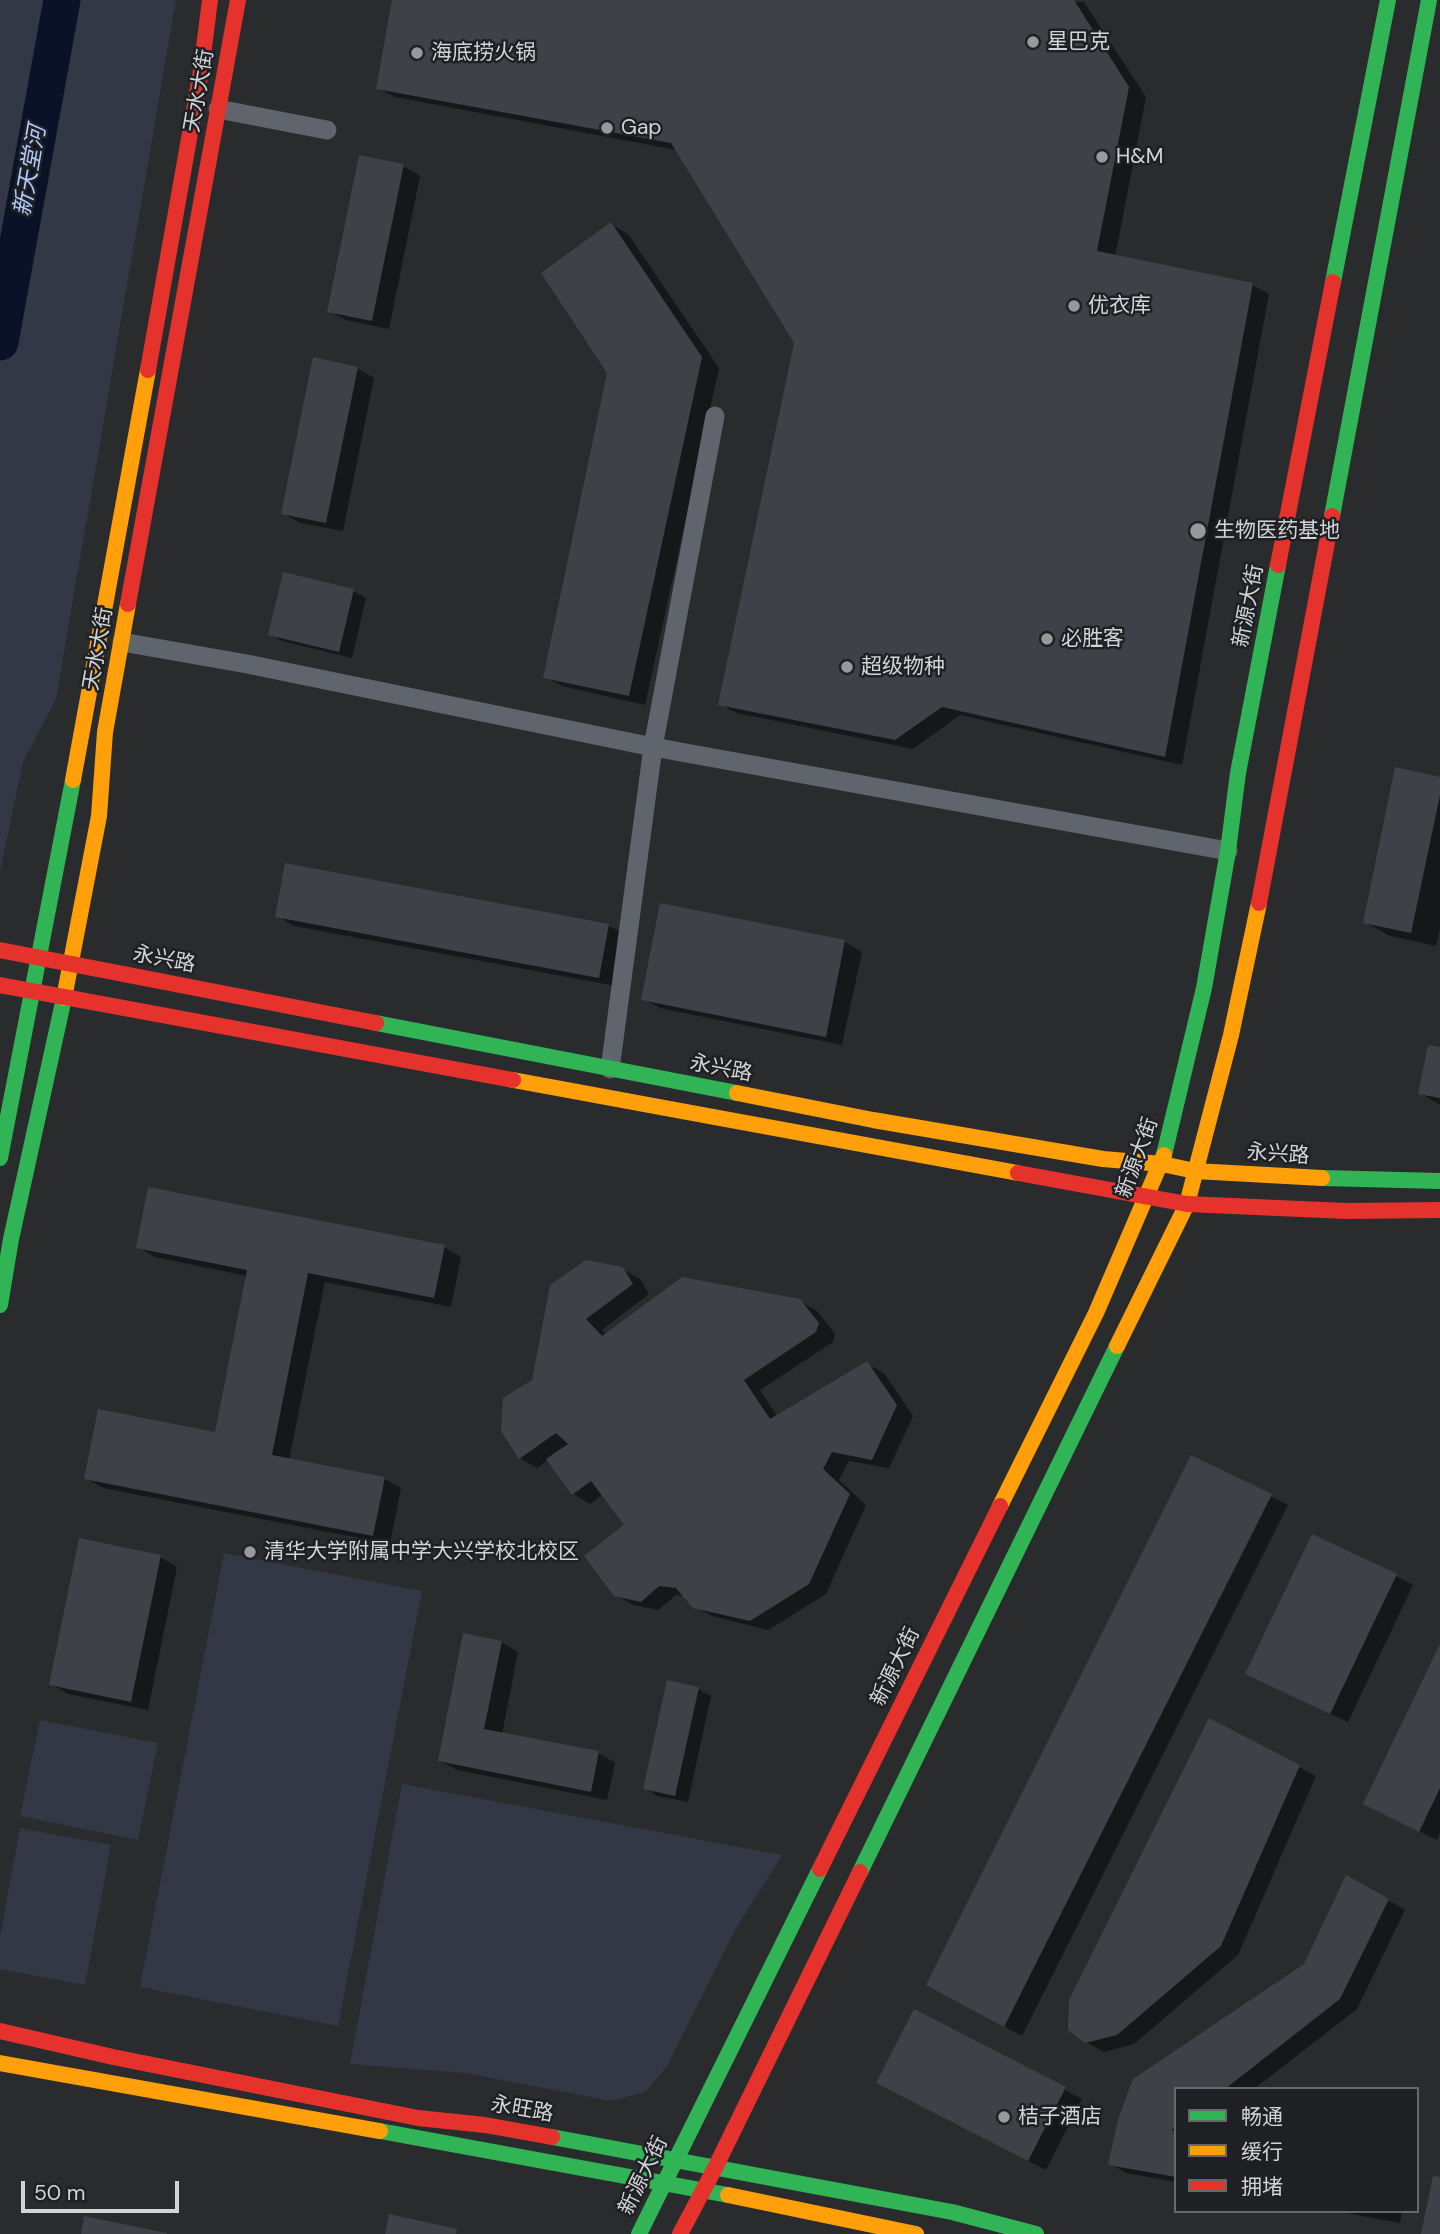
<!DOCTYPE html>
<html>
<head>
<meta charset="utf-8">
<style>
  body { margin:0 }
  #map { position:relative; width:1440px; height:2234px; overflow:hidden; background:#292b2d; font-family:"DM Sans","Noto Sans SC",sans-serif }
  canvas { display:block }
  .legend { position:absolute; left:1174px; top:2087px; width:245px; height:126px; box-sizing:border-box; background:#1f2024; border:2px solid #67686b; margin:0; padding:9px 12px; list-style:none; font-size:21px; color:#d2d4d6 }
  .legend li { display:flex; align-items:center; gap:14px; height:35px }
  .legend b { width:35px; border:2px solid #67686b }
  .scale { position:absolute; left:21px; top:2181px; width:158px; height:32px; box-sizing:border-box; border:4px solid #d2d4d6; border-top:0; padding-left:9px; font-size:21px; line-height:24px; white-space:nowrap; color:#d2d4d6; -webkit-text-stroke:5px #1f2024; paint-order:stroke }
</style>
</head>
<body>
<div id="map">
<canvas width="1440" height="2234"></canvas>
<ul class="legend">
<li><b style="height:9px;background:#30b455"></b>畅通</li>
<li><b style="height:9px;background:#ff9f0a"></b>缓行</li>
<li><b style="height:9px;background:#e5322d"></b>拥堵</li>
</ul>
<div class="scale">50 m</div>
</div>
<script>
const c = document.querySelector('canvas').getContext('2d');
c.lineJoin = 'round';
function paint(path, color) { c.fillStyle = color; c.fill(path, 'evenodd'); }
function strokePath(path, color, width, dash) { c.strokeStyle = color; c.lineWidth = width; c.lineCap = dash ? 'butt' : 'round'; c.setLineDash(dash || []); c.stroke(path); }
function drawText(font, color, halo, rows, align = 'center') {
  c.font = font + ' "DM Sans","Noto Sans SC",sans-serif'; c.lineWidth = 5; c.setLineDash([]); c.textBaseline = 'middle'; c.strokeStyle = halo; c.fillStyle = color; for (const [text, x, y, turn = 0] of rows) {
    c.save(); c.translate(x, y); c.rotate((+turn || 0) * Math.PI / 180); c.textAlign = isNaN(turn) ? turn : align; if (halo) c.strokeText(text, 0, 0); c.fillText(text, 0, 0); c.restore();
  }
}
paint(new Path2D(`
  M0 0H176L56 699 23 762 0 872Z
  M224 1553 422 1591 338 2026 140 1987Z
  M40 1720 158 1743 138 1840 20 1816Z
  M402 1784 782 1855 735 1930 666 2068 645 2092 611 2101 465 2073 350 2064Z
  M20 1828 111 1845 85 1985 0 1969V1936Z`), '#323846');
paint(new Path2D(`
  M394 0 1084 2 1146 97 1115 257 1252 285 1269 294 1182 765 960 715 913 749 737 713 720 704 795 343 677 150 395 97 378 88Z
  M403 166 420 176 389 329 346 320 329 311Z
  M611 224 628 234 719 368 645 705 562 686 545 677 609 373Z
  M357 368 374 378 343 531 300 523 283 513Z
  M353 591 366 598 352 658 282 641 270 634Z
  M1440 778V929L1436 946 1390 936 1365 922Z
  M662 905 845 942 862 952 842 1045 660 1008 643 999Z
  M277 916 608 925 625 935 616 986 294 926Z
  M1440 1049V1105L1420 1093Z
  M138 1247H444L461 1257 451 1307 325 1282 289 1460 385 1479 401 1488 390 1544 103 1488 86 1478 216 1434 247 1276 155 1257Z
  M622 1269 640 1279 649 1294 602 1330 607 1334 799 1301 817 1311 835 1334 833 1342 760 1390 777 1416 867 1364 884 1373 913 1416 889 1468 849 1461 839 1480 866 1505 826 1594 768 1630 712 1616 694 1606 685 1596 676 1595 658 1610 633 1605 615 1594 626 1526 603 1494 590 1504 573 1494 548 1460 537 1468 520 1458 533 1381Z
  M1192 1457 1288 1505 1022 2036 945 1994Z
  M160 1557 177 1567 148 1710 68 1694 51 1684Z
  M1396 1576 1413 1585 1348 1722 1264 1682Z
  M501 1642 518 1652 502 1734 598 1753 615 1763 607 1800 457 1770 440 1761Z
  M1440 1648V1833L1437 1840 1365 1804Z
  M698 1689 711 1696 688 1802 657 1796 645 1788Z
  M1299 1767 1316 1776 1238 1955 1134 2044 1104 2052 1086 2042Z
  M1388 1900 1405 1910 1357 2009 1254 2089H1176V2182L1127 2173 1110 2164 1120 2119 1305 1965Z
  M915 2012 1082 2099 1046 2170 895 2092Z
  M1335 2211H1402L1400 2223Z`), '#0007');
strokePath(new Path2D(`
  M0 342 62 0`), '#0a1228', 37);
paint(new Path2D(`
  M392 0H1074L1129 87 1097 251 1253 283 1165 757 942 707 895 740 718 705 794 343 671 143 376 89Z
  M359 155 404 164 372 321 327 312Z
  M611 222 702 357 629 696 543 678 607 373 541 273Z
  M313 357 358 367 326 523 281 514Z
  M283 572 354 589 339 652 268 635Z
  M1395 767 1440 777V795L1411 933 1363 923Z
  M285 863 609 924 599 978 275 917Z
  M660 903 845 940 826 1037 641 1000Z
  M1428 1045 1440 1047V1098L1418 1094Z
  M148 1187 445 1245 434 1298 308 1273 272 1455 385 1477 373 1536 84 1479 98 1409 215 1432 247 1270 136 1248Z
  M586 1260 623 1267 633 1284 586 1319 602 1336 682 1277 800 1299 819 1323 816 1332 744 1380 770 1419 867 1361 897 1405 872 1460 832 1452 823 1469 850 1494 809 1584 750 1621 693 1608 676 1588 659 1586 641 1602 614 1596 584 1556 624 1525 591 1481 572 1495 546 1459 568 1444 556 1433 519 1459 501 1431 503 1398 532 1380 550 1285Z
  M1191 1455 1272 1494 1004 2027 926 1985Z
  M1312 1534 1397 1574 1330 1714 1245 1674Z
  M79 1538 161 1555 131 1702 49 1685Z
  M463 1633 502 1641 484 1729 599 1751 591 1792 438 1761Z
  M1440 1644V1788L1419 1832 1363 1804Z
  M667 1680 699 1687 675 1796 643 1789Z
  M1209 1718 1300 1765 1221 1946 1117 2035 1085 2043 1068 2030 1069 2000Z
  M1346 1875 1389 1899 1340 1999 1225 2089H1176V2127L1171 2130 1176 2131V2177L1108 2165 1118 2119 1133 2079 1304 1964Z
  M914 2009 1066 2087 1028 2161 876 2083Z
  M1433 2176 1440 2177V2234H1421Z
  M389 2214 457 2229 456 2234H385Z
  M84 2216 167 2233V2234H81Z`), '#3e4248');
strokePath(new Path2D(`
  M218 109 327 130
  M122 642 247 664 653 747 1228 851
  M610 1069 653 747 715 416`), '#60646d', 19);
strokePath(new Path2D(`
  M1333 282 1388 0
  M1332 516 1429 0
  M376 1023 737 1093
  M1164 1155 1204 988 1228 851 1238 773 1278 565
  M0 1158 73 780
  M1322 1178 1440 1181
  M0 1305 11 1239 64 998
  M860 1872 1117 1346
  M380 2131 728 2195
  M552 2137 952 2212 1036 2234
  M639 2234 820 1869`), '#30b455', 16);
strokePath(new Path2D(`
  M73 780 148 370
  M64 998 99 816 105 732 128 604
  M513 1080 1018 1173
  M737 1093 873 1120 1103 1159 1162 1164 1195 1171 1322 1178
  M1117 1346 1187 1204 1231 1035 1259 903
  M1000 1506 1096 1313 1164 1155
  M0 2063 380 2131
  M728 2195 916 2234`), '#ff9f0a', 16);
strokePath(new Path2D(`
  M148 370 201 71 210 0
  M1278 565 1333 282
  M128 604 238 0
  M1259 903 1332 516
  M0 950 376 1023
  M0 985 513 1080
  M1018 1173 1187 1204 1346 1211 1440 1210
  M820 1869 1000 1506
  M0 2031 113 2057 418 2118 485 2125 552 2137
  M680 2234 715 2168 860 1872`), '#e5322d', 16);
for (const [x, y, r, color] of [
  [1033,42,7,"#97999b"],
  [417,53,7,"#97999b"],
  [607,128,7,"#97999b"],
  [1102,157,7,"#97999b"],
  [1074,306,7,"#97999b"],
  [1198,531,9,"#97999b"],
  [1047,639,7,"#97999b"],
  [847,667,7,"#97999b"],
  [250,1552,7,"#97999b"],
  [1004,2117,7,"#97999b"]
]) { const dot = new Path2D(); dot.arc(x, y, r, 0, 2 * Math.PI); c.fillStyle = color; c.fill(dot); strokePath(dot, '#1f2024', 2.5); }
drawText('21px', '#d2d4d6', '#1f2024', [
  ["星巴克",1047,42],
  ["海底捞火锅",431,53],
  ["Gap",621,128],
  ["H&M",1116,157],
  ["优衣库",1088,306],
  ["生物医药基地",1214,531],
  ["必胜客",1061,639],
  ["超级物种",861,667],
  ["清华大学附属中学大兴学校北校区",264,1552],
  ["桔子酒店",1018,2117]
], 'left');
drawText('21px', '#d2d4d6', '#1f2024', [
  ["天水大街",200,91,-80],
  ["新源大街",1249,606,-79],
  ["天水大街",99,649,-80],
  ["永兴路",164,960,11],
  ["永兴路",721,1069,11],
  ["永兴路",1278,1155,4],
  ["新源大街",1138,1158,-70],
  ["新源大街",896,1667,-64],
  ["永旺路",522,2110,10],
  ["新源大街",644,2176,-64]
]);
drawText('italic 23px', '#b0c9fe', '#1f2024', [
  ["新天堂河",31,171,-80]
]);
</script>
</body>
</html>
